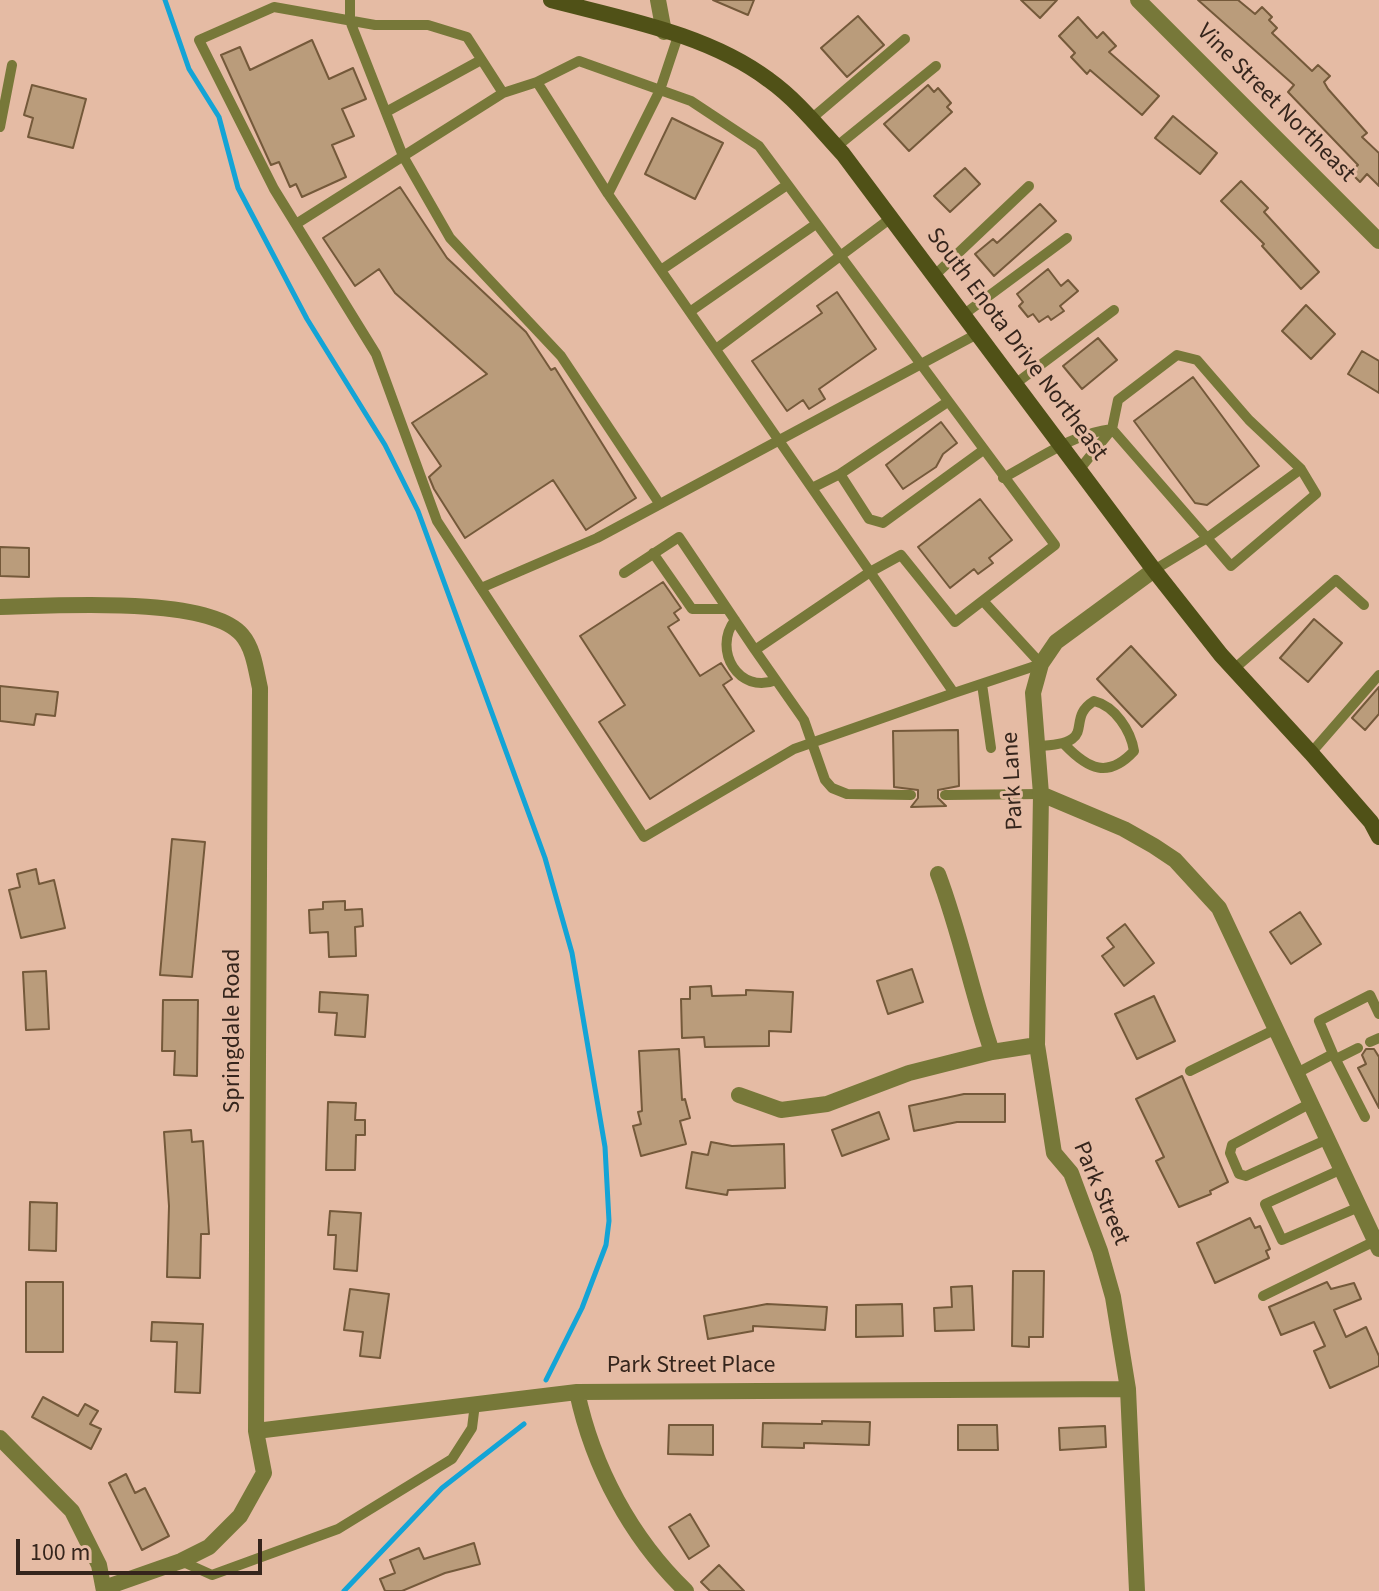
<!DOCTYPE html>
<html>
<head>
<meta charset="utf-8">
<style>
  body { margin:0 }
  #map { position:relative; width:1379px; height:1591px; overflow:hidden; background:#e5bba4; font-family:"Source Sans 3",sans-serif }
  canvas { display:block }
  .scale { position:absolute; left:16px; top:1539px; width:246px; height:36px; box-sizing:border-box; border:4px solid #35251c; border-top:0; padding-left:10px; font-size:24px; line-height:28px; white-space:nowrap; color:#35251c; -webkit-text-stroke:6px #e5bba4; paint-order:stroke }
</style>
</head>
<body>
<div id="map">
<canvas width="1379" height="1591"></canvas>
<div class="scale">100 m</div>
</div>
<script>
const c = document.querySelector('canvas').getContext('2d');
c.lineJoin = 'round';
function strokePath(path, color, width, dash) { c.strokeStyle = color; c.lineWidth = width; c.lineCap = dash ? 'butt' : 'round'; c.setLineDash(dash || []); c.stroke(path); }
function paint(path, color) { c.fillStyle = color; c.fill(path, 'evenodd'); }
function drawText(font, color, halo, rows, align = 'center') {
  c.font = font + ' "Source Sans 3",sans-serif'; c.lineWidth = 6; c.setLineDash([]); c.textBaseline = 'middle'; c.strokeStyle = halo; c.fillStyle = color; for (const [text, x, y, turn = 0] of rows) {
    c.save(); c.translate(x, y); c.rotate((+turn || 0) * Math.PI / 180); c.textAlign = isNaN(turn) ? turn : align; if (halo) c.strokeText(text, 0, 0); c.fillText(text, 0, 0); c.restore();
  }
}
strokePath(new Path2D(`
  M165 0 189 69 219 117 238 188 307 319 385 445 418 511 545 858 572 953 605 1147 609 1221 606 1245 582 1308 546 1380
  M344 1591 442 1488 524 1424`), '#13a4d6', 5);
const building = new Path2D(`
  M713 0H754L748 15Z
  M1021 0H1057L1040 18Z
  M1198 0H1238L1255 14 1262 7 1272 17 1269 20 1277 28 1272 33 1312 71 1318 65 1330 76 1324 82 1328 89 1367 133 1362 137 1379 153V186L1367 174 1360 182 1350 172 1358 165 1288 92 1294 85Z
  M858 16 884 45 847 77 821 48Z
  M1078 17 1097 38 1103 32 1116 46 1109 52 1159 96 1142 115 1090 70 1087 74 1071 57 1075 53 1059 36Z
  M312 40 329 79 353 68 366 99 342 109 354 136 332 145 346 177 302 197 296 184 290 187 279 162 271 165 221 55 240 47 250 70Z
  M32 85 86 99 73 148 28 137 33 118 24 115Z
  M928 85 934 92 938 88 951 103 947 107 952 112 909 151 884 124Z
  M1173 116 1217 153 1200 174 1155 138Z
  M672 118 723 143 695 199 645 174Z
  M965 168 980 184 950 212 934 196Z
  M1241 181 1268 208 1264 212 1319 272 1301 289 1262 246 1264 244 1221 201Z
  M400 187 447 258 526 332 551 370 555 368 636 498 586 530 553 480 465 538 434 489 429 477 441 466 412 423 487 374 395 293 379 269 355 286 323 238Z
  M1040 204 1056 221 994 276 975 254 993 239 997 243Z
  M1048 269 1061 286 1068 280 1078 291 1060 306 1064 311 1051 320 1048 316 1039 322 1033 314 1028 317 1019 306 1023 302 1017 294Z
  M837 292 876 349 819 389 825 399 809 409 803 400 787 411 752 361 822 313 817 306Z
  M1306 305 1335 334 1311 359 1282 331Z
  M1098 338 1117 360 1082 389 1063 366Z
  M1362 351 1379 361V393L1348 374Z
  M1193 377 1259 466 1207 505 1195 503 1134 421Z
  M941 422 957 443 943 454 936 467 903 489 886 465Z
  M980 499 1012 540 989 558 993 563 978 574 974 569 950 588 918 547Z
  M0 547 29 548V577L0 576Z
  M663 582 681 608 674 613 679 620 668 627 700 676 721 663 732 679 723 685 754 731 650 799 599 722 625 705 580 636Z
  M1314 619 1342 643 1308 682 1280 658Z
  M1131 646 1176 695 1142 727 1097 679Z
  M0 686 58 692 55 716 36 714 34 725 0 721Z
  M1379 687V714L1365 730 1352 718Z
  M958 730 959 786 938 790V798L946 806 911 807 918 798V790L894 787 893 731Z
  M172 839 205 842 192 977 160 975Z
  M36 869 39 884 54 880 65 928 21 938 9 890 20 887 17 874Z
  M345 901V910L362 909 363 926 355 927 356 956 329 957 328 932 310 933 309 910 323 909V902Z
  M1300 912 1321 944 1291 964 1270 932Z
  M1125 924 1154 963 1124 986 1102 956 1114 947 1107 938Z
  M912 969 923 1002 888 1014 877 981Z
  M46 971 49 1029 26 1030 23 972Z
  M711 986 712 996 746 995V990L793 992 791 1032 769 1031V1046L705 1047 704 1037 682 1038 681 999H690V987Z
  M320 992 368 995 365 1037 335 1035 337 1013 319 1012Z
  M1154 996 1175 1041 1137 1059 1115 1014Z
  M163 1000H198L197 1076 174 1075 175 1051H162Z
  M679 1049 682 1100 685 1099 690 1118 680 1121 686 1144 641 1156 633 1126 641 1124 638 1112 642 1111 639 1051Z
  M1366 1049H1374L1379 1057V1108L1358 1068 1366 1064 1362 1055Z
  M1182 1076 1228 1182 1210 1191 1211 1194 1179 1207 1156 1161 1164 1157 1136 1099Z
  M964 1094H1005V1122H957L914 1131 909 1106Z
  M328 1102 356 1103 355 1120H365V1135H356L355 1170H326Z
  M879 1112 889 1139 842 1156 832 1130Z
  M191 1130 192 1142 203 1141 209 1234H201L200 1278 167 1277 169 1206 164 1132Z
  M711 1142 732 1146 784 1144 785 1188 728 1190 727 1195 686 1188 692 1152 708 1155Z
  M30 1202 57 1203 56 1251 29 1250Z
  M330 1211 361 1213 357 1271 334 1269 336 1235H328Z
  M1250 1218 1255 1228 1260 1226 1270 1249 1266 1251 1269 1258 1215 1283 1197 1243Z
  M1013 1271H1044L1043 1337H1029V1347L1012 1346Z
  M26 1282H63V1352H26Z
  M1327 1282 1331 1289 1354 1283 1361 1299 1334 1310 1346 1337 1366 1327 1379 1356V1366L1330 1388 1314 1351 1325 1346 1314 1322 1281 1335 1269 1307Z
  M972 1286 974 1330 935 1331 934 1308 952 1307 951 1287Z
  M350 1289 389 1294 380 1358 360 1356 363 1332 344 1330Z
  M767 1304 827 1307 825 1330 753 1326V1331L708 1339 704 1316Z
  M902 1304 903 1336 856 1337V1305Z
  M152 1322 203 1324 200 1393 175 1392 177 1342 151 1341Z
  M43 1397 78 1416 85 1404 98 1411 90 1424 101 1429 91 1449 32 1417Z
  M822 1421 870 1422 869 1445 804 1443V1448L762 1447 763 1423 822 1424Z
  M669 1425H713V1455L668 1454Z
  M958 1425H997L998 1450H958Z
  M1105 1426 1106 1447 1060 1450 1059 1428Z
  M126 1474 135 1493 145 1488 169 1536 142 1550 109 1483Z
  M690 1514 709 1546 689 1559 669 1527Z
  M474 1543 480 1564 445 1573 402 1591H385L380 1579 395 1573 390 1560 419 1548 424 1559Z
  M719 1565 744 1591H710L701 1582Z`);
paint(building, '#ba9c7b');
strokePath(building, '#74593a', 2);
strokePath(new Path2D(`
  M350 0V21L403 156 450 238 561 356 659 503
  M537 82 608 194 954 693 1041 664 984 602
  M386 112 481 60
  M811 119 905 39
  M0 127 12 65
  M836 147 936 66
  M608 194 660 90 678 36
  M296 224 503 93
  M661 270 787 185
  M934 276 1029 186
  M691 311 816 224
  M963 315 1067 238
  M716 349 891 218
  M1015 384 1114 310
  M1112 429 1207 538 1154 570
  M1079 470 1112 429 1118 400 1177 355 1197 360 1249 420 1301 469 1316 494 1231 566 1207 538 1301 469
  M840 474 869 519 883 523 982 451
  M1003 478C1037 460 1074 433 1112 429
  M812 488 840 474 946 403
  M653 553 692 609H727
  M624 573 679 537 755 650 870 572 901 555 955 622 1055 545 759 146 691 101 579 61 537 82 503 93 467 37 428 25H375L274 7 199 40 274 189 376 354 437 521 644 837 794 749 954 693
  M481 588 597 538 977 334
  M735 620C712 650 739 695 776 680
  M755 650 804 720 825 780 832 788 847 794 911 795
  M1234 669 1336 580 1364 605
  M982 684 991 748
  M1037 746C1102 744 1063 720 1094 701 1115 706 1131 731 1134 751 1108 779 1088 769 1065 745
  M1311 753 1379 675
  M945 795 1041 794
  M1370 1042 1379 1038
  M1333 1054 1319 1021 1370 995 1379 1014
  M1336 1059 1358 1048
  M1190 1071 1276 1029
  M1297 1073 1333 1054 1365 1117
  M1311 1103 1232 1145 1230 1153 1239 1174 1246 1176 1328 1139
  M1342 1169 1265 1204 1282 1240 1359 1207
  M1263 1296 1375 1241
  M181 1561 212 1575 338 1529 452 1459 472 1428 475 1404`), '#777839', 10);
strokePath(new Path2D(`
  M658 0 664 32
  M1138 0 1379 241
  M0 607C53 606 209 595 242 635 254 649 256 671 260 688L256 1431 264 1473 240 1516 209 1547 181 1561 104 1588
  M1041 794 1124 829 1154 846 1175 860 1219 908 1379 1249
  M938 874C960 932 972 993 992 1052L1037 1045 1054 1153 1071 1173 1100 1251 1113 1297 1128 1389 1137 1591
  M1037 1045 1041 794 1033 693 1041 664 1056 642 1154 570
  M739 1095 781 1110 827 1104 909 1073 992 1052
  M577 1392C593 1467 631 1538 686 1591
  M256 1431 577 1392 1128 1389
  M0 1438 72 1511 99 1565 104 1591`), '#777839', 16);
strokePath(new Path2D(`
  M551 0C623 19 708 34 769 80 797 100 819 128 843 154L1154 570 1221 655 1311 753 1371 822 1379 837`), '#505117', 16);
drawText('24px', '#35251c', '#e5bba4', [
  ["Vine Street Northeast",1275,104,45],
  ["South Enota Drive Northeast",1016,345,53],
  ["Park Lane",1014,781,-93],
  ["Springdale Road",234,1031,-90],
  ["Park Street",1100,1194,67],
  ["Park Street Place",691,1367]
]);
</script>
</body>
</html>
